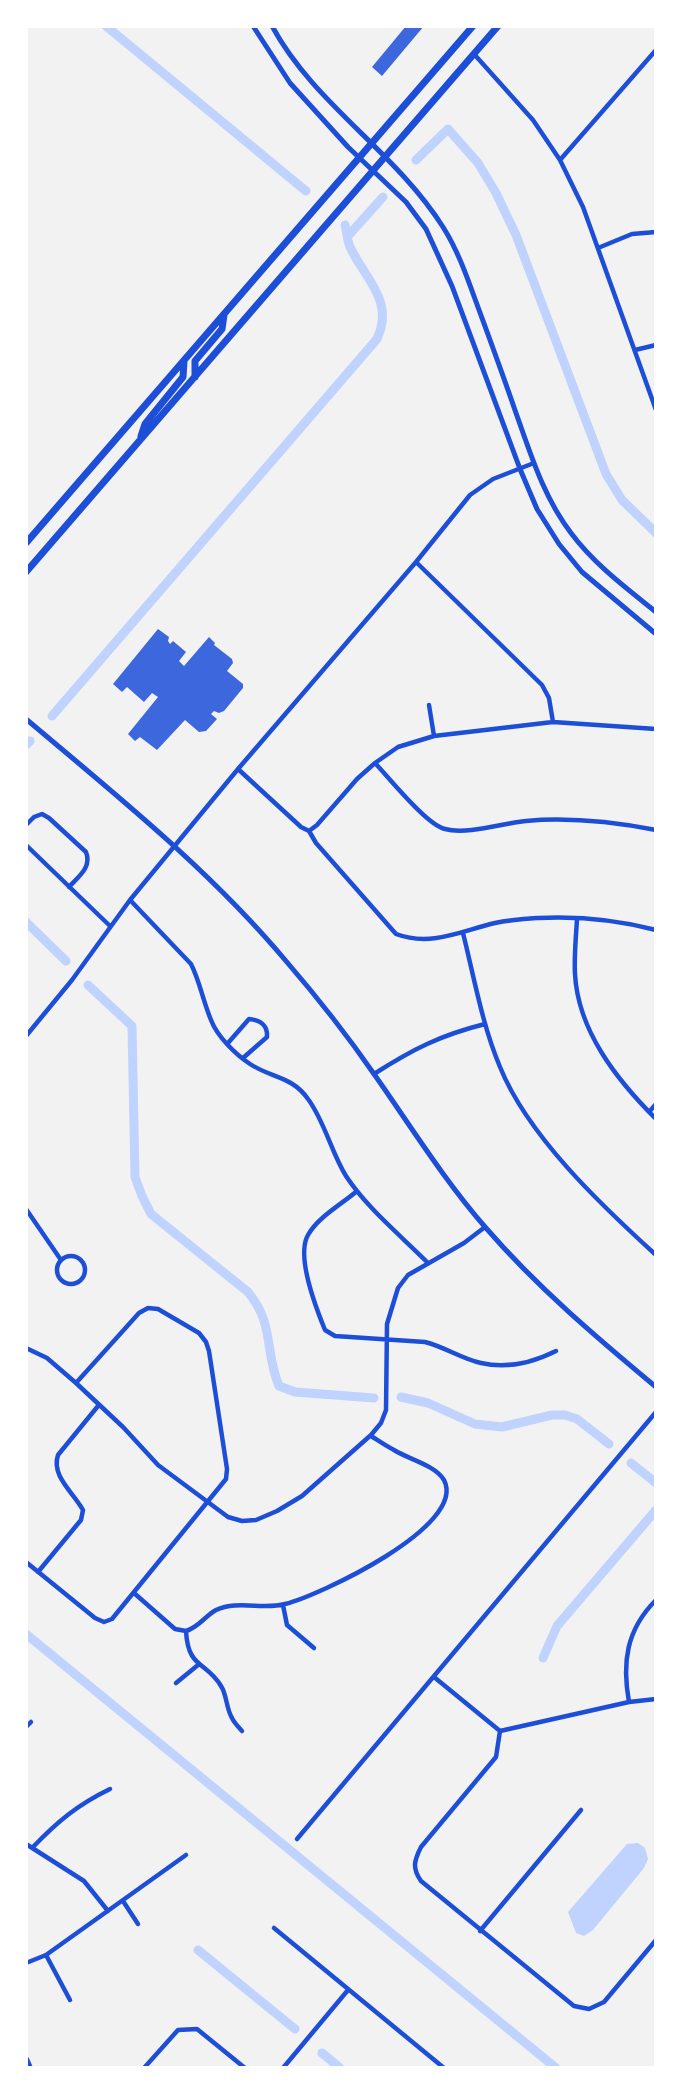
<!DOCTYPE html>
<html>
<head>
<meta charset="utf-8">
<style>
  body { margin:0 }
  #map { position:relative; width:682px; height:2094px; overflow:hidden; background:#f2f2f2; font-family:"DM Sans",sans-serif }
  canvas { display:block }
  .frame { position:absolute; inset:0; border:28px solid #fff; pointer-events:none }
</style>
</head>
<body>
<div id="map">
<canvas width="682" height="2094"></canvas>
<div class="frame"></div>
</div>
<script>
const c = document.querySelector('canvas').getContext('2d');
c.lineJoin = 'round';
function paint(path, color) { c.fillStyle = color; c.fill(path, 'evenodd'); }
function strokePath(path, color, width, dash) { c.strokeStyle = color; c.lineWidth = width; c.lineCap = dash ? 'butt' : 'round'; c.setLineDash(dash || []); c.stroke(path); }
paint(new Path2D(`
  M638 1843 645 1848 648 1859 644 1868 593 1930 584 1936 576 1933 568 1912 627 1844Z`), '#bfd3fe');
strokePath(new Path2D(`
  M106 26 306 191
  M416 160 448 129 478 163 496 193 516 235 606 474 622 500 656 533
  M348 236 383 197
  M52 716 377 339C395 301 365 279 350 247 347 240 347 232 345 225
  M26 745 30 741
  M26 922 66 961
  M88 985 132 1026 135 1177 142 1196 151 1214 248 1292C275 1325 264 1350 279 1386L295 1392 374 1398
  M401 1397 428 1403 475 1424 502 1427 552 1415H565L577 1419 609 1444
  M631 1463 656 1483
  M26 1634 556 2068
  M543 1658 557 1626 656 1510
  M198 1950 295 2029
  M322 2053 340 2068`), '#bfd3fe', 9);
paint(new Path2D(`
  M406 26H424L382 76 372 67Z
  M158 629 169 637 168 641 170 644 173 641 186 652 179 661 184 666 209 637 215 643 214 645 232 659 233 663 227 671 243 684V688L224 711 219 713 214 711 211 714 217 719 206 731 199 732 185 720 157 750 140 737 135 741 128 734 158 697 152 693 144 702 127 687 122 692 113 684Z`), '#3d67dc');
strokePath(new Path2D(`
  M474 54 533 120 560 160 583 207 656 410
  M560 160 656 50
  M598 248 632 234 656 232
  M635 350 656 345
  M416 562 542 685 549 698 553 722
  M429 705 434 736
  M375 763C390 779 427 825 445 829 467 835 504 823 526 821 569 817 614 822 656 830
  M238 769 301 827 309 831 316 843 396 934C431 947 461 931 495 923 509 920 524 919 538 918 577 916 618 920 656 930
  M26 825 34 817 42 814 49 818 86 852C92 867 79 876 69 887
  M309 831 317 825 357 779 375 763 398 747 434 736 553 722 656 729
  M26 845 110 926
  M130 900 191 964C200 982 203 1001 211 1020 217 1036 235 1054 250 1064 271 1078 292 1076 308 1099 325 1122 331 1152 346 1176 367 1208 400 1235 427 1262
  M577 919C576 937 574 956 575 974 578 1031 617 1080 656 1119
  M463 933C474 977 482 1024 500 1067 528 1136 601 1205 656 1255
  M26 1036 72 980 130 900 238 769 416 562 470 495 493 479 534 463
  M228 1043 249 1019C261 1020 268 1026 267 1037L243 1058
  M374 1074C413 1049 441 1035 485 1024
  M649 1112 656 1104
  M357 1191C342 1204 318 1217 308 1235 296 1256 316 1308 325 1330L335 1336 425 1342C445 1347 462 1359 481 1363 507 1369 534 1362 556 1351
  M26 1209 61 1260
  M57 1270a14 14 0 1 1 28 0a14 14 0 1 1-28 0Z
  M26 1348 47 1358 76 1383 123 1427 158 1465 228 1517 242 1521 256 1520 277 1511 302 1496 371 1435 381 1423 386 1410 387 1324 398 1288 408 1275 464 1243 485 1227
  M26 1562 95 1618 104 1622 112 1619 226 1479 227 1469 209 1351 206 1342 199 1333 158 1309 148 1308 139 1313 76 1383
  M38 1572 81 1520 83 1510C73 1492 51 1476 58 1455L98 1406
  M134 1593 175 1629 186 1631C188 1669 206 1661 221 1686 227 1695 226 1708 232 1718 234 1723 239 1727 242 1731
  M283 1605 287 1625 314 1648
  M186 1631C199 1627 205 1616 216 1610 237 1600 264 1610 285 1604 318 1596 468 1526 444 1480 435 1465 408 1459 394 1450 386 1446 379 1441 371 1436
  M434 1677 500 1731
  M176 1683 198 1665
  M629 1702C622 1663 626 1630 656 1600
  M26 1727 31 1722
  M500 1731 496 1757 421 1847C414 1861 412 1868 421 1881L574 2006 589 2009 604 2002 656 1940
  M500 1731 629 1702 656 1699
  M297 1839 656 1412
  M26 1844 84 1881 108 1911
  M32 1848C57 1822 77 1805 110 1789
  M123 1901 138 1924
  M274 1928 444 2068
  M480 1931 581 1810
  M46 1955 70 2000
  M26 1963 46 1955 186 1855
  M144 2068 178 2030 197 2029 245 2068
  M283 2068 348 1990`), '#1d4ed8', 4.5);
strokePath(new Path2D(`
  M253 26 290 83 348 147 406 202 426 229 452 286 520 469 537 509 559 544 582 572 656 634
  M272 26C314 104 395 151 443 227 457 249 466 274 475 299 489 337 503 375 516 413 531 455 544 498 571 533 594 564 626 588 656 612
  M26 719C116 795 210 870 286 961 317 997 347 1035 374 1074 410 1125 444 1180 486 1228 537 1287 596 1337 656 1387`), '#1d4ed8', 5);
strokePath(new Path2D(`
  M26 2059 30 2068`), '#1d4ed8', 6);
strokePath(new Path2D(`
  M195 377V361L222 329 224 315
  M141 436 145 424 183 377 184 361
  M26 543 473 26
  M26 572 498 26`), '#1d4ed8', 7);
</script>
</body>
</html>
